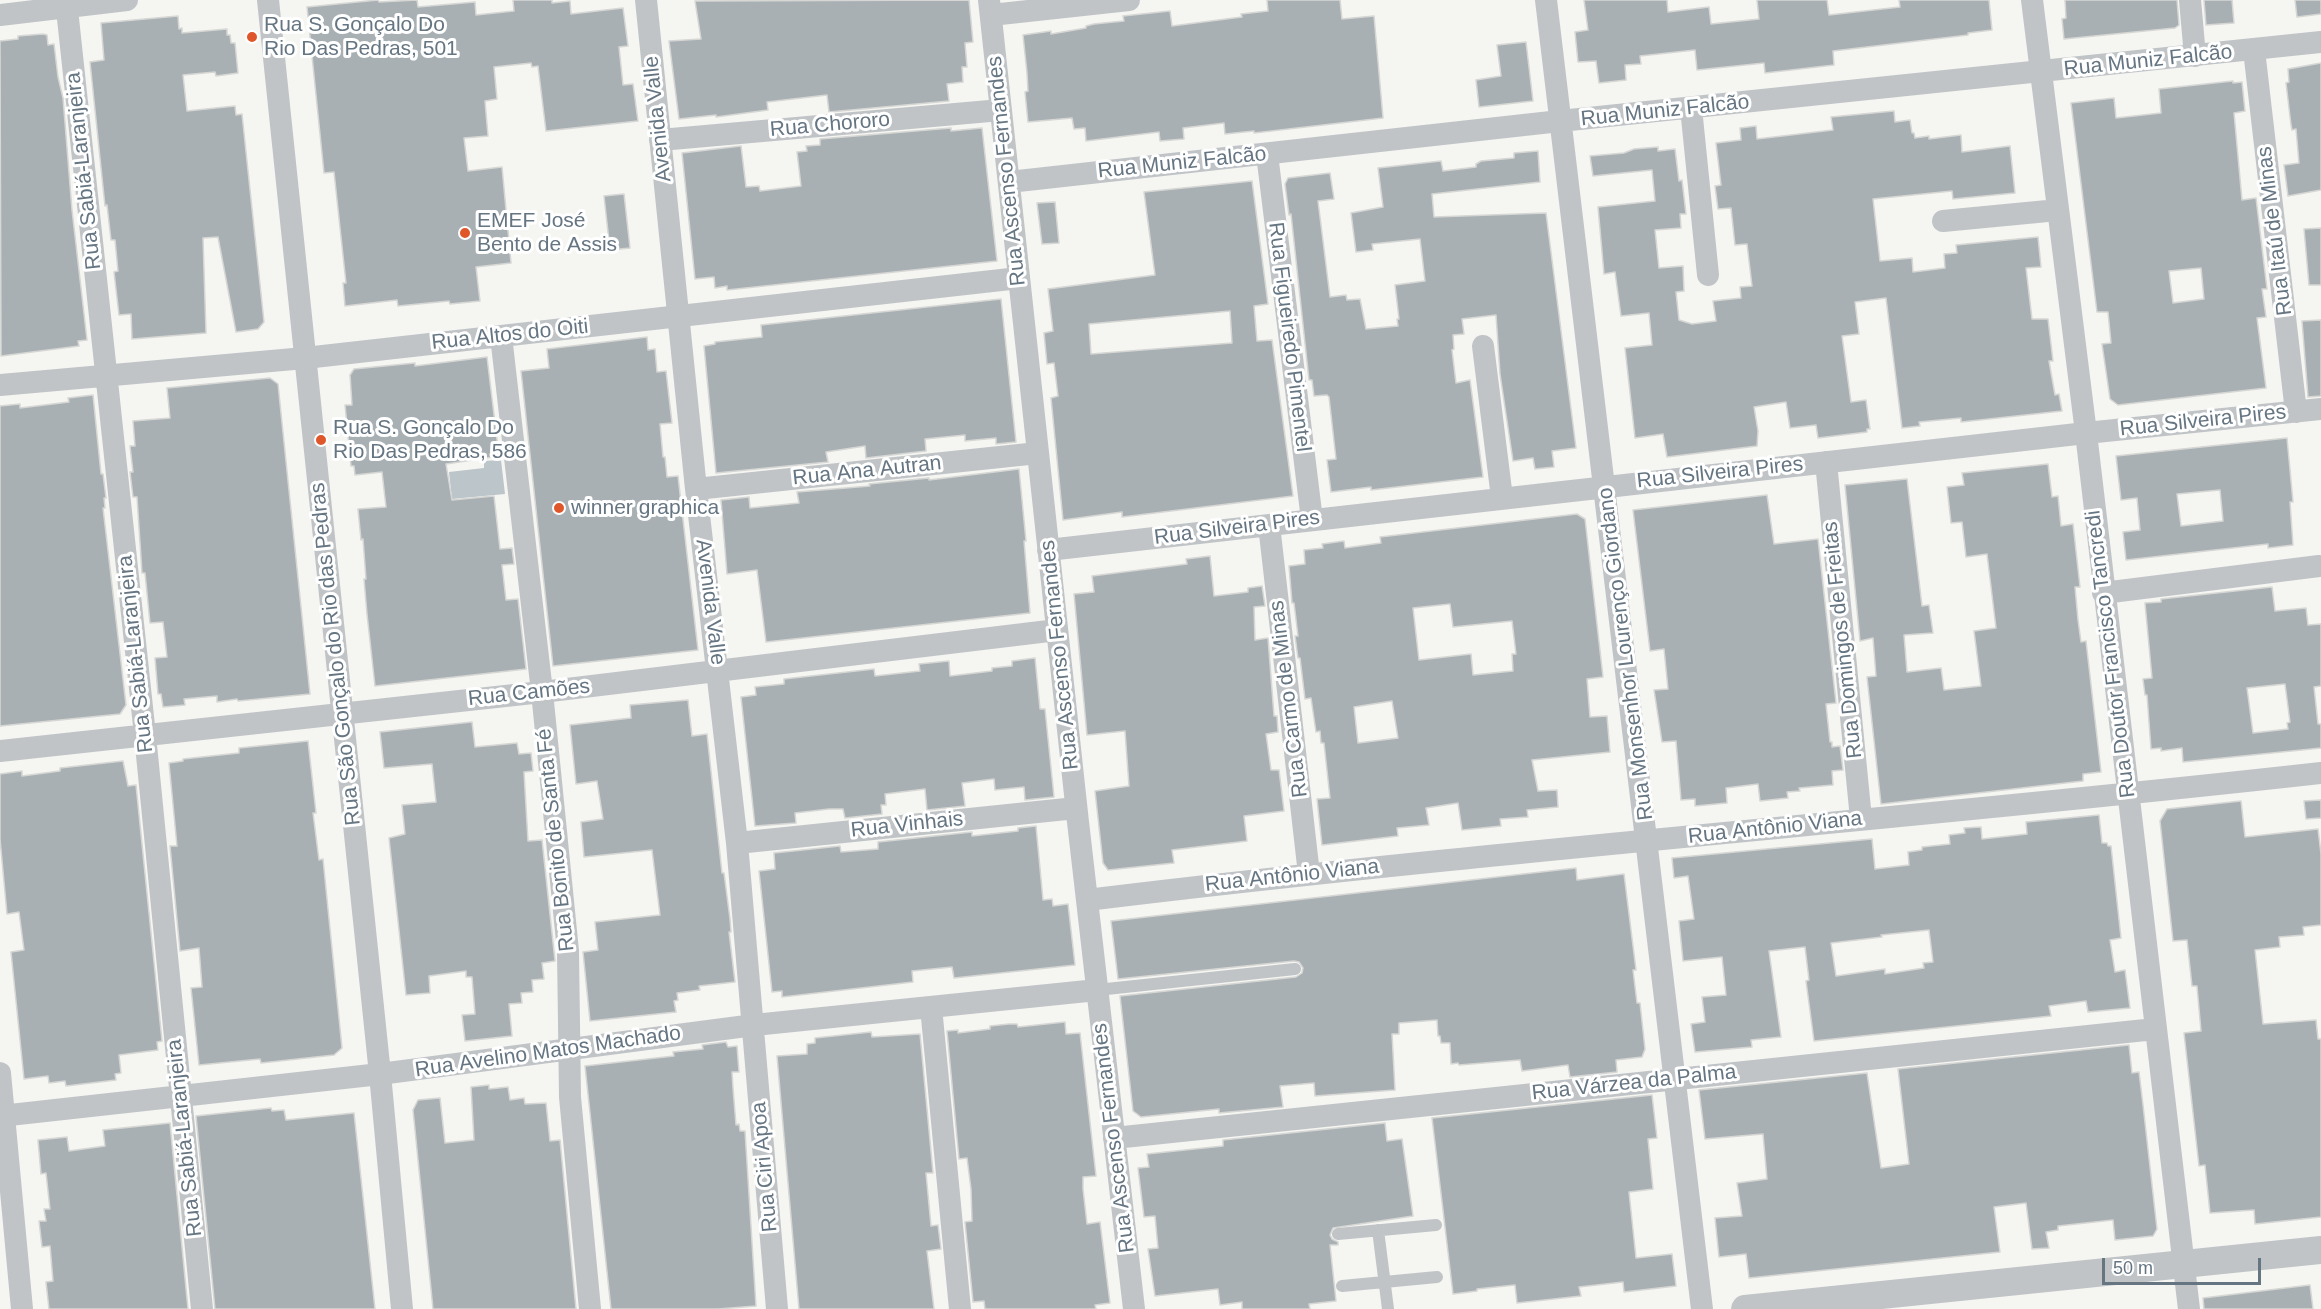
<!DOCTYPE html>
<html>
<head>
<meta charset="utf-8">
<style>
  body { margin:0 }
  #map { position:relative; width:2321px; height:1309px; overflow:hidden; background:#f5f5f2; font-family:Arial,sans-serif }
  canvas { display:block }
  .scale { position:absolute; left:2102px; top:1258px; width:159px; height:27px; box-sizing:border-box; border:3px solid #657582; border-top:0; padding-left:8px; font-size:18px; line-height:21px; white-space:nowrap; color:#657582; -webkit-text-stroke:4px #fff; paint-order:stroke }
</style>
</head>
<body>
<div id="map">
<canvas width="2321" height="1309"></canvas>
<div class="scale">50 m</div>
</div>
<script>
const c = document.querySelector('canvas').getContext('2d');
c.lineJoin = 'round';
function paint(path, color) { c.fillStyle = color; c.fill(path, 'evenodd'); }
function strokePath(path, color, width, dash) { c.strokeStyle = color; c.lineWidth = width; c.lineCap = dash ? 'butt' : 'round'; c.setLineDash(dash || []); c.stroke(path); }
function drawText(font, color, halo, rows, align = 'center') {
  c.font = font + ' Arial,sans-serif'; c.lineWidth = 6; c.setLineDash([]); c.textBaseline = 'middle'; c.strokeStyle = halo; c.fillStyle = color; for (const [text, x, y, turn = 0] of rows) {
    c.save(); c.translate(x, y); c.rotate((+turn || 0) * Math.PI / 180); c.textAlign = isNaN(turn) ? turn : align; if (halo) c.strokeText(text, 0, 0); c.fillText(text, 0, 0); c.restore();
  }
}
paint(new Path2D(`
  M501 460 505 494 452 499 449 472 484 468V461Z`), '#bbc5ca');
const building = new Path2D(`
  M378 0 379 2 417 0 418 7 475 2 476 15 514 11 513 0H552V3L570 1 571 14 623 8 628 46 619 47 623 85 633 84 638 121 546 131 538 66 532 67 531 63 494 67 497 99 485 101 488 136 464 138 468 171 502 167 511 263 476 267 480 301 450 304 449 301 398 306 397 300 345 306 343 283H346L334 172 324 173 307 7Z
  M969 0 973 42 965 43 967 67H962L963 82 947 84 949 101 829 112 827 95 767 102 768 110 716 117V115L679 119 669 41 701 39 695 1Z
  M1267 0H1340L1342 19 1374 16 1383 118 1254 133V131L1225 134 1224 123 1183 128 1184 139 1160 141 1159 132 1086 141 1085 128 1074 129 1072 118 1028 122 1025 92 1028 91 1027 73 1023 35 1051 31V34L1086 28V26L1094 24 1124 21 1123 16 1170 11 1172 26 1234 18 1242 17 1241 14 1268 11Z
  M1584 0H1667L1668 12 1709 7 1711 24 1759 19 1757 0H1827L1829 15 1900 7 1899 0H1989L1992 30 1968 33V35L1833 51 1834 65 1765 73 1764 63 1697 70 1695 50 1640 56 1641 64 1625 65 1626 80 1599 83 1596 61 1578 62 1575 32 1588 30Z
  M2065 0H2177L2179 25 2175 28 2064 39 2062 19 2066 18Z
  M2204 0H2232L2234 23 2206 25Z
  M2295 0H2321V14L2297 17Z
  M178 16 179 29 182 28V33L227 29V35H230L231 43H235L238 73 216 76 215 72 183 75 187 111 235 106 236 115 242 114 264 322 258 329 236 332 218 237 203 238 206 333 132 339 131 314 119 315 114 272 118 271 115 240H111L107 205 105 206 90 62 104 60 101 23Z
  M43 34 47 35 48 45 54 44 58 77 63 98 72 210 87 340 78 341 79 346 1 356 0 41 18 39V36Z
  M1526 42 1533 101 1479 107 1476 80 1501 76 1497 45Z
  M2321 63V190L2288 196 2284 165 2299 163 2296 129 2292 130 2291 125 2286 83 2289 82 2288 69Z
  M2233 81V83L2242 82 2245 111 2234 113 2242 200 2256 198 2267 289H2262L2266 317 2257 318 2266 388 2118 405 2110 399 2102 344 2111 343 2108 312H2097L2071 103 2114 98 2116 118 2161 113 2159 89ZM2201 268 2204 299 2173 303 2169 271Z
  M1894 111 1895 122 1910 120 1912 133H1914L1915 138 1929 136V139L1961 135 1962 152 2010 146 2015 193 1953 199 1952 191 1873 199 1880 261 1912 258 1913 272 1945 268 1944 254 1957 253 1956 245 2038 237 2041 267 2026 268 2032 319H2048L2053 361H2049L2055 395 2059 394 2062 411 1961 422V418L1919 422 1920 426 1902 428 1886 298 1855 302 1859 334 1842 336 1851 402 1866 400 1870 429H1867V432L1818 438 1816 425 1790 428 1786 402 1754 407 1758 431 1757 446 1667 457 1663 434 1635 438 1625 348 1652 345 1649 313 1621 316 1615 272 1604 274 1598 207 1655 201 1652 170 1593 176 1590 156 1624 153 1634 149 1658 147V151L1675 149 1679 181 1682 180 1686 214H1680L1681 228 1655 230 1659 268 1683 266 1684 291 1676 292 1679 320 1692 324 1716 321 1713 301 1741 298 1740 287 1752 286 1747 244 1735 245 1731 208 1718 209 1715 186 1721 185 1716 143 1741 140 1740 128 1756 126 1757 139 1833 130 1831 117Z
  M951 128V131L982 128 997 261 727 290V286L715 288 714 277 695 279 682 153 741 146 746 187 759 186 760 191 801 186 797 152 807 151 806 146 820 145V139Z
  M1538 151 1540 182 1432 194 1434 217 1546 213 1576 448 1552 451 1554 467 1535 469 1533 458 1513 461 1500 374 1496 315 1462 319 1464 334 1453 335 1454 349 1452 350 1456 383 1470 380 1483 477 1371 490V487L1331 492 1327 460 1336 459 1329 397 1327 395 1314 396 1312 380H1309L1291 214 1289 215 1285 184 1288 178 1330 173 1334 199 1318 201 1330 297 1346 295 1347 300 1360 299 1366 329 1398 326 1397 319H1399L1395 285 1425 281 1420 239 1372 244 1373 250 1356 252 1351 213 1383 207 1378 168 1441 161 1443 171 1476 167V164L1481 161 1514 158V153Z
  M1252 181 1268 304 1254 306 1257 341 1272 340 1293 496 1122 517V512L1063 520 1051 398 1058 396 1054 363 1047 364 1044 333 1053 331 1048 289 1155 275 1144 192ZM1230 311 1232 343 1091 354 1089 324Z
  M624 194 630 248 610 250 604 196Z
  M1055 202 1059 243 1042 244 1037 203Z
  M2321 228V285H2309L2304 229Z
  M1001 299 1016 442 996 444V438L965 441V435L925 439 926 451 866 458 865 446 826 452 828 462 716 473 704 346 715 344V342L762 337 761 325Z
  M2321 320V396L2308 397 2302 321Z
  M647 337 648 350 655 349 657 372 666 371 672 423 660 424 663 457H665L667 477 678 476 698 650 553 666 521 371 549 368 547 349Z
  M487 357 499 456 446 464 452 500 494 496 500 549 512 548 514 564 502 565 506 600 518 599 526 669 375 686 367 614 364 579H366L363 539 361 540 358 509 386 507 382 472 355 475 354 466H351L345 405H352L350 375 354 369 415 363V366Z
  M270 378 278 384 310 694 238 701 237 699 217 702V696L184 699 185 705 163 707 161 694H158L155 658 167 657 163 622 150 623 145 573H142L137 497H133L130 472H133L130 446H135L133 421 170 418 167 388Z
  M93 395 101 474H103L106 498H104L105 508H103L126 705 120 714 0 726V406L20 404V408L69 402 68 398Z
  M2287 438 2293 502H2290L2293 545 2268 548V544L2126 560 2123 532 2140 530 2137 498 2121 500 2116 456ZM2220 490 2223 521 2181 526 2177 494Z
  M2048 464 2052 497 2058 496 2061 526 2073 524 2080 587H2075L2078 620 2081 642 2086 641 2101 772 2083 774V781L1881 804 1867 677 1876 676 1873 638 1860 641 1845 485 1907 479 1922 606 1929 605 1933 633 1904 635 1907 672 1941 668 1944 690 1981 686 1974 631 1996 628 1987 554 1966 557 1962 522 1951 523 1947 487 1964 485 1962 473Z
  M1019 469 1026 541H1024L1030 613 766 642 757 570 727 574 721 500 749 497 750 508 799 503 797 492 870 486 869 484 929 478V480Z
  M1767 495 1774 544 1818 539 1836 703 1826 704 1830 742H1832V747L1840 746 1843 770 1832 771 1833 785 1799 788 1800 791 1787 792 1788 798 1760 801 1758 784 1726 788 1727 803 1695 806V799L1681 800 1676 741 1662 742 1654 690 1668 689 1664 649 1650 651 1633 510Z
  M1577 514 1585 519 1603 677 1587 679 1590 717 1607 716 1610 752 1532 760 1538 791 1557 790 1558 807 1527 810 1528 817 1500 819 1501 826 1462 830 1458 803 1426 808 1429 825 1397 828 1398 836 1322 845 1317 799 1330 798 1324 743H1321L1320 731 1316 732 1311 698 1305 699 1300 658H1298L1295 636H1298L1294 603H1292L1289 566 1305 564 1304 550 1323 548 1322 544 1344 541 1345 548 1381 543 1380 537ZM1450 604 1453 627 1512 621 1516 654H1512L1513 671 1473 675 1471 654 1419 660 1413 608ZM1392 701 1398 738 1358 743 1354 707Z
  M1210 556 1214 596 1248 592V588L1262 586 1265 606 1254 607 1255 640 1268 638 1274 716H1277L1278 732 1266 734 1271 770H1279L1284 811 1244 816 1247 841 1172 850 1174 863 1108 870 1103 863 1095 791 1129 786 1125 731 1087 735 1074 594 1094 592 1092 576 1187 564 1186 559Z
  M2272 587 2275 611 2306 608 2308 625 2321 624V686L2314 687 2318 724H2321V748L2183 762 2182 748 2161 751V748L2151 749 2147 695H2145L2143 679 2152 678 2145 603 2161 602V599ZM2285 684 2290 722 2287 723 2288 729 2253 733 2247 688Z
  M1035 658 1040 709H1045L1054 797 1025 800 1024 787 995 790 994 779 962 783 965 806 927 810 925 789 885 794 886 805H881L882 814 845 818 843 809H829L795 813 796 823 755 826 741 697 756 695 755 687 784 684V679L874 669 875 676 920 671 919 664 949 661 950 676 992 671V668L1012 666V661Z
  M688 700 692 736 707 734 722 873H724L730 919 731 932H729L735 982 699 986 700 990 677 993 678 1000 674 1001 676 1012 590 1021 583 952 598 950 595 922 660 915 652 850 584 857 581 822 603 819 597 781 576 784 570 725 631 718 630 705Z
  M472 722 475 747 517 743 519 754 531 753 533 771 524 772 528 841 542 840 555 961 542 963 544 979 532 980 533 992 521 993 522 1003 509 1004 512 1036 465 1041 462 1015 475 1014 472 977H466V971L429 976 430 993 406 995 389 838 405 834 402 805 436 802 432 764 384 768 380 732Z
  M308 741 316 813H313L319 860 323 859 342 1048 334 1055 261 1063 260 1059 199 1065 191 988 202 987 199 948 180 951 170 846H177L169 763 183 761V759L239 753V748Z
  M123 761 128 786 136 785 162 1041 157 1042 158 1050 119 1055 121 1073 115 1074 116 1080 66 1086 65 1081 49 1083 48 1076 24 1079 11 952 24 950 19 912 7 914 0 839V774L22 771V776L60 771V768Z
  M2321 800V818L2306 819 2304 801Z
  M2241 801 2245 837 2318 829 2321 854V925L2303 927 2304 935 2279 937 2280 947 2255 950 2263 1024 2316 1020 2318 1039H2321V1217L2255 1224 2254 1210 2210 1213 2205 1165 2199 1166 2184 1033 2201 1031 2197 986H2192L2187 940 2173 941 2160 821 2167 809Z
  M2099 815 2102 843H2107L2108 846H2111L2121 938 2110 940 2115 972 2125 970 2130 1008 2088 1012 2086 1001 2049 1006 2051 1016 1814 1041 1806 981 1809 980 1805 947 1769 951 1781 1037 1751 1040 1752 1047 1695 1052 1691 1024 1705 1022 1702 997 1726 995 1722 957 1683 961 1679 921 1694 919 1688 876 1674 878 1672 858 1872 839 1875 869 1909 865 1908 852 1922 850V847L1950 844 1949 835 1965 833 1964 828 1981 827 1982 839 2027 834 2026 822ZM1929 930 1933 962 1923 963 1924 968 1885 974V969L1836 976 1831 943 1882 937 1881 935Z
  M1036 826 1043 900 1052 899 1053 906 1068 904 1075 965 954 978 952 967 912 971 913 982 782 997V991L772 992 759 871 775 869 774 853 840 846 841 852 878 849V842L972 832V836L1018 831V828Z
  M1576 868 1577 880 1624 874 1636 970H1633L1637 1003H1640L1645 1049 1642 1057 1616 1060 1617 1072 1570 1077 1568 1065 1522 1071 1520 1060 1459 1065 1458 1063 1451 1064 1450 1043H1441L1440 1036H1438L1437 1020 1399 1023V1034H1392L1395 1090 1315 1096 1314 1083 1280 1086 1283 1107 1219 1113V1109L1141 1117 1133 1111 1120 996 1296 977 1302 973 1303 968 1299 962 1294 961 1118 979 1111 921Z
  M1065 1022 1066 1034 1080 1033 1096 1176 1083 1177V1189L1087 1224 1100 1222 1110 1303 1095 1305 1096 1309H985L984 1301 973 1302 965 1222 972 1221 971 1189 967 1158 959 1159 947 1031 958 1030V1033L990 1029V1026L1009 1024H1017L1018 1027Z
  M871 1032 872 1037 920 1034 933 1173H926L931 1226 938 1225 941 1249 927 1251 934 1309H799L777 1056 807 1054V1044L815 1043V1038Z
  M726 1042 728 1047 737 1046 739 1072H732L733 1088 736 1125 739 1124 740 1131H745L756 1306 718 1309H611L585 1066 674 1056 673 1052 703 1049 702 1045Z
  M2129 1045 2132 1073 2139 1072 2143 1105 2157 1229 2153 1236 2115 1240 2113 1220 2058 1226V1230L2046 1232 2049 1248 2032 1249 2026 1203 1994 1207 2000 1252 1749 1278 1746 1254 1719 1257 1715 1218 1742 1216 1737 1183 1767 1179 1763 1134 1705 1139 1699 1090 1867 1073 1881 1168 1909 1164 1898 1069Z
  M489 1085V1089L508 1087 510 1100 524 1098 525 1104 546 1103 550 1141 560 1140 576 1309H433L413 1110 418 1100 440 1098 445 1143 474 1140 471 1087Z
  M1652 1095 1657 1138 1648 1139 1653 1189 1629 1192 1636 1258 1672 1254 1676 1286 1624 1292 1623 1282 1579 1287 1581 1296 1517 1303 1515 1285 1477 1289V1291L1453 1294 1432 1118Z
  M271 1108 272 1111 284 1110 286 1120 354 1113 375 1309H215L196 1116Z
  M170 1123 188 1309H49L46 1282 53 1281 50 1246 42 1247 39 1221H46L44 1209H50L46 1173 41 1174 38 1140 67 1137 69 1151 105 1146 103 1130Z
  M1385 1123 1387 1141 1402 1139 1413 1216 1333 1228 1330 1235 1332 1239 1338 1242V1245H1330L1336 1301 1309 1304 1310 1309H1242V1302L1220 1305 1218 1289 1155 1296 1148 1249 1158 1248 1155 1216 1144 1217 1138 1168 1149 1167 1147 1154 1223 1146V1140Z
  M2310 1285 2313 1309H2204L2203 1298Z`);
paint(building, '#a8b0b4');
strokePath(building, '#d6d7d4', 1.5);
strokePath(new Path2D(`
  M1097 990 1295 969
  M1378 1230 1388 1309
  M1338 1234 1436 1225
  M1342 1286 1437 1277`), '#c0c4c7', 12);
strokePath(new Path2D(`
  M66 0 145 735 202 1309
  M268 0 380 1074 402 1309
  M646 0 696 489 737 843 777 1309
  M989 0 1078 822 1134 1309
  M1546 0 1702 1309
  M2032 0 2086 433 2189 1309
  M2190 0 2195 56
  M0 15 127 0
  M991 15 1129 0
  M2254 50 2296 412
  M1691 108 1708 275
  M660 140 1001 110
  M1267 154 1312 520
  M1009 182 1560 121 2321 42
  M1943 221 2058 210
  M501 336 542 692 568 951 570 1097 590 1309
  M1483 346 1502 498
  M0 385 305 358 1019 278
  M1826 462 1861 819
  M696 489 1038 453
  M1269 525 1309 874
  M1048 550 2086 433 2321 409
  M2103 593 2319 566
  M0 751 542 692 1057 630
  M737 843 1076 808
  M1087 900C1497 850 1910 819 2321 773
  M931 1007 960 1309
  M0 1073 22 1309
  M0 1116 380 1074 754 1025 1097 990
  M1114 1138 2155 1029`), '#c0c4c7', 22);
strokePath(new Path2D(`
  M1745 1309 2321 1250`), '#c0c4c7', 28);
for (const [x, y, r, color] of [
  [252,37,6,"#de5629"],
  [465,233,6,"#de5629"],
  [321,440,6,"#de5629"],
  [559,508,6,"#de5629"]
]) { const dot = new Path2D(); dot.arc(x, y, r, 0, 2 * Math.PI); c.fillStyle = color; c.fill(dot); strokePath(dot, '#fff', 2); }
drawText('21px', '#657582', '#fff', [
  ["Rua S. Gonçalo Do",264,25],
  ["Rio Das Pedras, 501",264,49],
  ["EMEF José",477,221],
  ["Bento de Assis",477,245],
  ["Rua S. Gonçalo Do",333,428],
  ["Rio Das Pedras, 586",333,452],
  ["winner graphica",571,508]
], 'left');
drawText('21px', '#657582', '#fff', [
  ["Rua Muniz Falcão",2148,61,-6],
  ["Rua Muniz Falcão",1665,111,-6],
  ["Avenida Valle",658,119,-96],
  ["Rua Chororo",830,125,-5],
  ["Rua Muniz Falcão",1182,163,-6],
  ["Rua Sabiá-Laranjeira",84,171,-96],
  ["Rua Ascenso Fernandes",1007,171,-96],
  ["Rua Itaú de Minas",2275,231,-97],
  ["Rua Altos do Oiti",510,335,-6],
  ["Rua Figueiredo Pimentel",1289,337,83],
  ["Rua Silveira Pires",2203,421,-6],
  ["Rua Ana Autran",867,471,-6],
  ["Rua Silveira Pires",1720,473,-6],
  ["Rua Silveira Pires",1237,528,-7],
  ["Avenida Valle",710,602,83],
  ["Rua Domingos de Freitas",1843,640,-96],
  ["Rua Sabiá-Laranjeira",136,654,-96],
  ["Rua São Gonçalo do Rio das Pedras",336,654,-96],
  ["Rua Monsenhor Lourenço Giordano",1626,654,-97],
  ["Rua Doutor Francisco Tancredi",2111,654,-97],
  ["Rua Ascenso Fernandes",1060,655,-96],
  ["Rua Camões",529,693,-6],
  ["Rua Carmo de Minas",1289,699,-97],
  ["Rua Vinhais",907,825,-6],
  ["Rua Antônio Viana",1775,828,-6],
  ["Rua Bonito de Santa Fé",556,840,-96],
  ["Rua Antônio Viana",1292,876,-6],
  ["Rua Avelino Matos Machado",548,1052,-8],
  ["Rua Várzea da Palma",1634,1083,-6],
  ["Rua Sabiá-Laranjeira",185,1138,-96],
  ["Rua Ascenso Fernandes",1114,1138,-97],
  ["Rua Ciri Apoa",765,1167,-95]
]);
</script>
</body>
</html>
